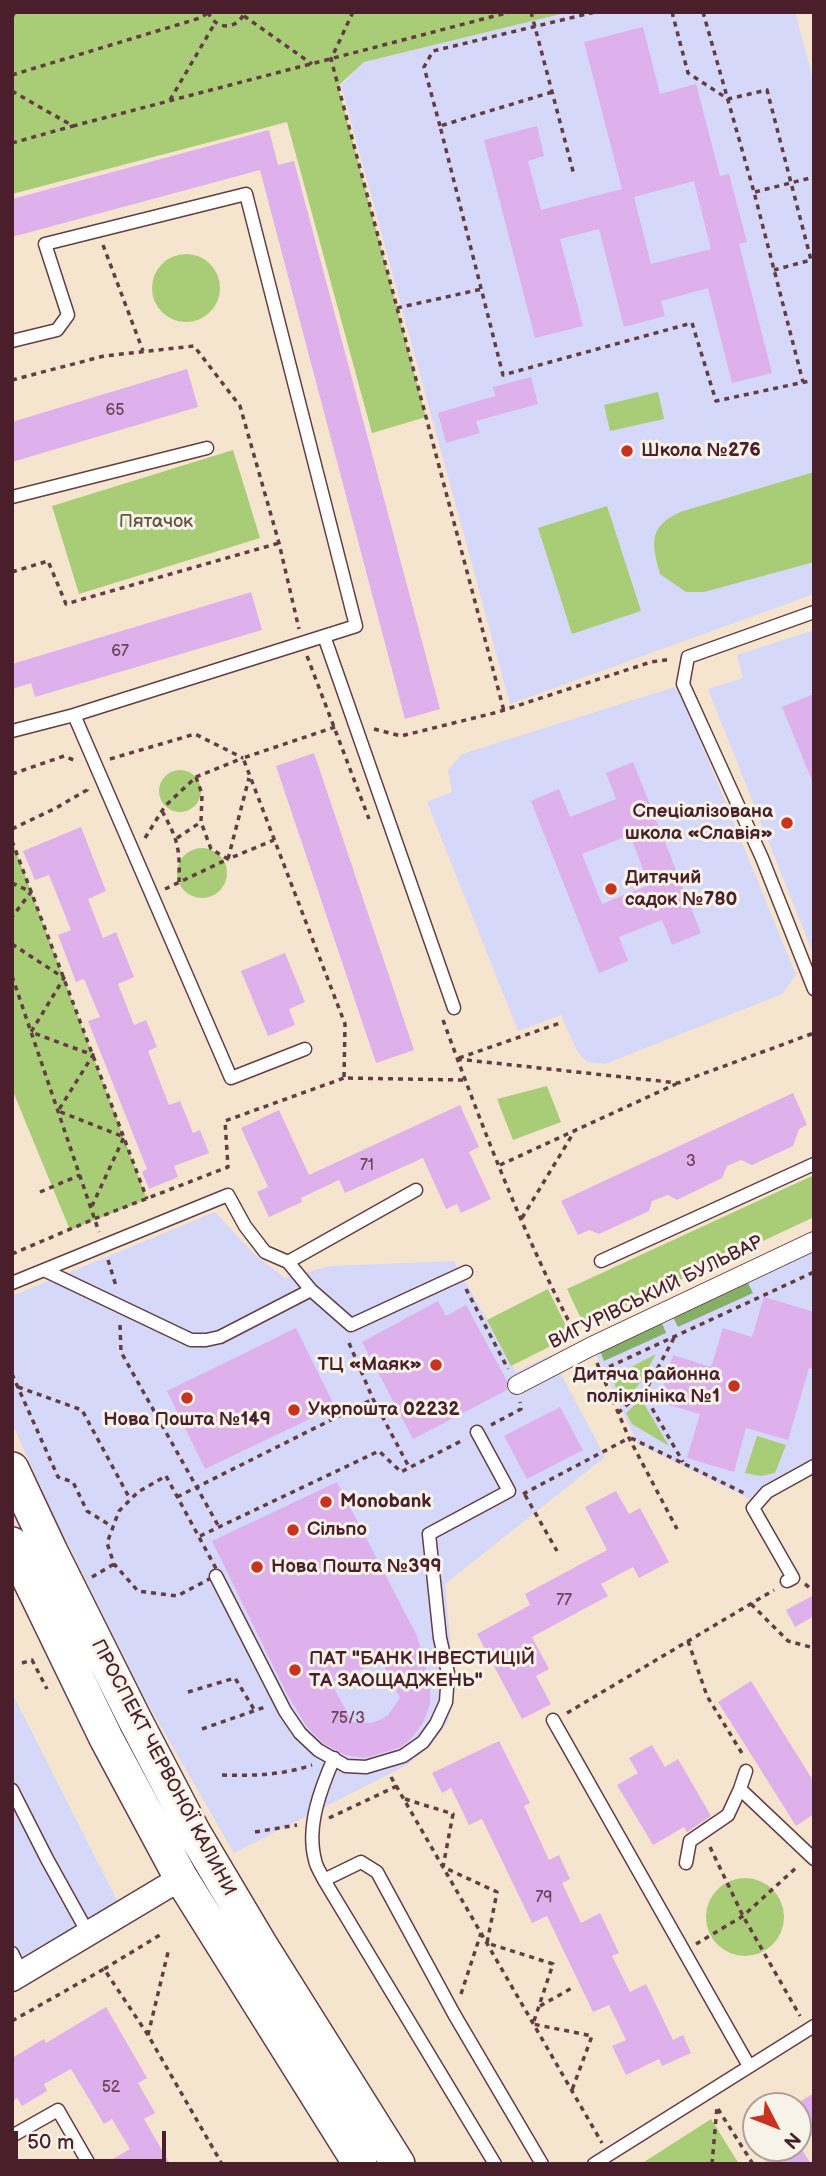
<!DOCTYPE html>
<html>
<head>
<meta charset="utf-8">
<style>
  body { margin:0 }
  #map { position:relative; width:826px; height:2176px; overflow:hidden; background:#f5e5cf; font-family:"Balsamiq Sans",sans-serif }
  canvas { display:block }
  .frame { position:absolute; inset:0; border:14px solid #4a1f2b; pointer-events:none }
  .north { position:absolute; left:742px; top:2092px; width:70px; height:70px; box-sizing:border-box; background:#f7f3e8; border:2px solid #b29e9c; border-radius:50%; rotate:132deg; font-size:19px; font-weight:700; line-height:28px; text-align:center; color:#4a1f2b }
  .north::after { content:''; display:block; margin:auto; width:24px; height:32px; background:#c8321e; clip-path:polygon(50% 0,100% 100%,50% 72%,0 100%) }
  .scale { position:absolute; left:14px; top:2131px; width:152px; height:32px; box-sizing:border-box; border:4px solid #4a1f2b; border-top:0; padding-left:9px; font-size:21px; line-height:24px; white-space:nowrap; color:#4a1f2b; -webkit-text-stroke:5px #f7f3e8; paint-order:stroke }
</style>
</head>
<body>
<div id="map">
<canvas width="826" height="2176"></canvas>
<div class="frame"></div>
<div class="north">N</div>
<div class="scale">50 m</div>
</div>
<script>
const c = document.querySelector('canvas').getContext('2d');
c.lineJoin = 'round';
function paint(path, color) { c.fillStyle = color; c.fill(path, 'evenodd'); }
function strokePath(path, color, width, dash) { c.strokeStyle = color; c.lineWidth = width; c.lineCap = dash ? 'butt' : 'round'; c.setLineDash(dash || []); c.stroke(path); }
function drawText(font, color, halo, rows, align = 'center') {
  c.font = font + ' "Balsamiq Sans",sans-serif'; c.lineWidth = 6; c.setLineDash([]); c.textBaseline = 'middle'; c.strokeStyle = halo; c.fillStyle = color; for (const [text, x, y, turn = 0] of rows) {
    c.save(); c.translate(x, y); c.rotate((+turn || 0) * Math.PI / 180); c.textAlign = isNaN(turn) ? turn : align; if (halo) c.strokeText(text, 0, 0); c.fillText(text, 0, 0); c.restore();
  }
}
paint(new Path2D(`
  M567 12H795L814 82V594L510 704 341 85 364 62Z
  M814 630V956L708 689 743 678 737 655Z
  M678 686 796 975 782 994 605 1064 587 1062 577 1051 561 1015 518 1031 427 802 452 792 448 770 462 754Z
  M215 1212 254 1254 285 1278 330 1266 454 1261 516 1372 551 1355 605 1457 445 1584 455 1691 448 1721 431 1745 407 1765 234 1853 145 1699 49 1506 12 1423V1296Z
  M814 1245V1463L750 1499 637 1443 594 1350Z
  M12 1693 118 1902 20 1958 12 1941Z`), '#d5d8f9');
paint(new Path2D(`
  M12 12H569L364 62 338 86 426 417 372 433 287 122 12 194Z
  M152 288a34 34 0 1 1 68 0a34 34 0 1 1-68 0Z
  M658 392 664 419 610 431 604 405Z
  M233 450 260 538 79 594 52 506Z
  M814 472V562L704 592H686L660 574C652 544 647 528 680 512Z
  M607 506 641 611 572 634 538 528Z
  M159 791a21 21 0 1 1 42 0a21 21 0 1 1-42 0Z
  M12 841 147 1199 70 1230 12 1089Z
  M177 873a25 25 0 1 1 50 0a25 25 0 1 1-50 0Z
  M547 1086 561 1122 513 1140 497 1099Z
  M814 1175V1217L584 1325 567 1289Z
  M548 1289 571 1336 511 1366 487 1320Z
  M656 1354 640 1383 622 1403 612 1377Z
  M641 1399 669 1446 632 1424 626 1413Z
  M757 1436 786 1445 775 1473 761 1476 745 1473Z
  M706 1917a39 39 0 1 1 78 0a39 39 0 1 1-78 0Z
  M711 2119 739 2164H641Z`), '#a8cd76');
paint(new Path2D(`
  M748 1283 753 1293 678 1327 673 1317Z
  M662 1323 666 1333 604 1361 600 1351Z`), '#86b067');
paint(new Path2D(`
  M643 27 660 94 696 84 720 176 729 174 747 242 739 244 772 373 732 383 708 288 661 301 665 316 624 327 599 229 560 239 583 326 535 338 484 140 537 126 544 156 528 161 541 210 622 189 584 42ZM694 181 711 249 651 264 634 197Z
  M269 130 278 165 294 161 440 709 405 719 260 170 12 237V199Z
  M187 369 198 407 12 462V422Z
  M531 377 538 404 476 421 480 433 446 443 438 413 495 396 493 387Z
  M251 592 262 630 35 697 31 683 12 689V664Z
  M814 694V782L813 783 782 707Z
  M314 753 414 1050 376 1063 276 766Z
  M633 762 701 933 672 945 662 920 619 937 628 961 599 973 531 801 559 789 570 817 616 799 606 773ZM630 835 649 885 602 904 582 854Z
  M81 827 106 891 88 899 103 938 116 932 134 977 118 984 134 1025 146 1020 157 1047 148 1051 169 1105 180 1101 193 1133 200 1130 209 1153 174 1166 178 1177 149 1189 142 1172 147 1169 88 1021 100 1017 84 979 76 982 58 935 71 930 49 875 35 880 23 851Z
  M285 953 305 1002 289 1009 295 1025 268 1036 241 971Z
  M793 1093 807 1125 799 1129 793 1146 752 1165 741 1160 727 1166 722 1178 677 1200 668 1195 652 1201 649 1211 599 1234 589 1230 578 1235 561 1201Z
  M460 1105 479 1147 469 1152 491 1199 461 1213 457 1204 446 1209 423 1158 345 1193 339 1180 301 1198 302 1202 269 1217 257 1192 268 1187 241 1128 279 1110 309 1175Z
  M764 1297 814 1312V1370L809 1368 788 1440 746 1428 734 1472 687 1458 700 1414 659 1402 673 1355 711 1367 723 1328 752 1337Z
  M438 1301 446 1316 466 1305 507 1381V1390L413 1439 362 1342Z
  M296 1328 335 1407 205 1469 167 1391Z
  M560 1407 583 1450 527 1479 504 1436Z
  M337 1482 417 1636 430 1682V1704L423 1723 411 1739 399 1748 365 1758 345 1755 323 1743 307 1727 287 1694 212 1541ZM381 1660 400 1698 388 1715 380 1720 371 1723 352 1722 332 1684Z
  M616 1491 629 1514 640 1508 669 1562 639 1578 633 1567 601 1584 608 1596 532 1637 549 1669 536 1676 551 1704 522 1719 477 1634 530 1605 525 1594 607 1550 585 1507Z
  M814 1595V1616L795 1627 786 1610Z
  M751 1681 814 1782V1814L796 1826 718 1702Z
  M499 1741 530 1803 524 1806 549 1860 559 1855 570 1879 562 1883 581 1923 600 1913 619 1953 612 1956 630 1992 646 1984 673 2040 683 2035 691 2053 662 2066 659 2059 626 2075 612 2046 626 2040 609 2005 593 2012 547 1916 532 1923 482 1819 469 1825 451 1788 442 1793 432 1773Z
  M652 1745 665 1767 678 1759 711 1816 687 1832 684 1827 653 1845 617 1785 638 1773 629 1758Z
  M106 2007 147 2078 138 2083 155 2113 144 2119 170 2164H104L130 2149 112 2119 104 2124 71 2069 44 2084 47 2091 22 2106 17 2098 12 2101V2058L44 2039 46 2043Z
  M814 2093V2134L798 2144V2103Z
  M757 2148H801L811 2164H768Z`), '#deb1ec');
const service = new Path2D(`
  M12 341 57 330 68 315 45 244 246 194 356 626 74 715 12 731
  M12 497 207 448
  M814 612 688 657 683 684 762 858 814 989
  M324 636 454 1008
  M74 715 231 1078 305 1049
  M601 1261 814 1164
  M288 1262 416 1190
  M44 1270 191 1340H206L220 1337 311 1290
  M12 1283 228 1195 245 1226 265 1252 288 1262 311 1290 351 1325 466 1272
  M216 1576 285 1711 300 1733 318 1750 346 1766 366 1767 403 1756 423 1742 436 1724 446 1702 448 1673 440 1638 429 1534 509 1491 477 1432
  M787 1581 793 1578 753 1508 767 1492 814 1466
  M553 1720 749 2066
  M334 1758C321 1788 306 1826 315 1860 316 1867 321 1873 324 1880L495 2164
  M740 1789 814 1859
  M12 1790 47 1859 88 1933
  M686 1863 690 1841 728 1815 740 1789 746 1771
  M324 1880 361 1862 377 1872 454 2014 542 2164
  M12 1953 22 1974
  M12 2136 58 2110 89 2164
  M594 2164 814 2026`);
const pedestrian = new Path2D(`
  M517 1385 590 1347 814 1241`);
const minor = new Path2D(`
  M12 1979 181 1878`);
const secondary = new Path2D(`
  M12 1469 51 1552 134 1718 194 1833 260 1944 398 2164
  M12 1544 106 1738 181 1878 360 2164`);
strokePath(service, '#643d44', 15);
strokePath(pedestrian, '#643d44', 20);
strokePath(minor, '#643d44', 27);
strokePath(secondary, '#643d44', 36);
strokePath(new Path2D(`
  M208 12C216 31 237 30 245 12
  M353 12 331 59 504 711
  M531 12 574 175
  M672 12 688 73 728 99 767 90 811 260 774 270
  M703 12 754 192 803 382
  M244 16 312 64
  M12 17 15 12
  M12 75 200 18 208 13
  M12 91 73 126 510 12
  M552 92 440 126 503 375 692 323 716 401 814 380
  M170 100 215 23
  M440 126 424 67 433 51 595 12
  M12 143 73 126
  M755 192 814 177
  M103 245 143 351
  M397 308 482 289
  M12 380 104 356 194 346 240 406 279 543 299 629
  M12 572 48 561 66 604 279 543
  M307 656 369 819
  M335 727 243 758 345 1024 344 1078 465 1080
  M374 729 401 736 498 712 651 662 672 659
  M110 759 195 734 243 758
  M12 774 64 756 76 761
  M196 777 202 794 201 822 211 849 228 859 274 840
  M162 811C178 840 180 848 179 882
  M12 829 56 808 87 790V786
  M145 838 165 806 196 777 243 758
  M177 838 201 822
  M12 841 147 1199
  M12 883 31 892 12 917
  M165 889 228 859 249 778
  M12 944 64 978 31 1032 93 1055 58 1111 124 1137 92 1206
  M12 976 99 1232
  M443 1020C482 1126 524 1237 576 1335
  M459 1058 563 1022
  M457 1059 678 1083 814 1033
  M500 1165 676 1084
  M40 1192 80 1175
  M522 1218 574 1132
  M12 1254 94 1219 228 1167 225 1121 344 1078
  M108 1260 116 1286
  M466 1289 508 1369
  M120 1325 121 1352 219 1527
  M349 1343 373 1399 409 1467
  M597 1363 629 1438 677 1529
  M600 1371 814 1272
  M12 1374 58 1477 73 1482 87 1511 113 1527
  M18 1387 82 1410 130 1499
  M642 1391 683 1462
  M618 1413 648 1386 675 1336
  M491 1425 521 1409 520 1402
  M631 1438 744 1493
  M166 1476 219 1574 177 1596 138 1591 114 1564 107 1543 119 1511 138 1492Z
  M523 1494 629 1438
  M525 1495 557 1551
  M177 1497 373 1399
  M200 1536 379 1451 401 1472 463 1440
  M92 1577 114 1564
  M805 1584 814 1591
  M751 1604 788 1641 814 1648
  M688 1641 707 1696 743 1755
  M22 1663 32 1660 47 1689
  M188 1692 235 1678 255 1711
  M567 1713 774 1590
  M202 1729 265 1707
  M222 1775C253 1776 283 1775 312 1765
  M391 1777 602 2143
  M405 1799 453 1814 443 1867 497 1892 487 1943 553 1964 533 2024 592 2036 572 2090
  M329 1818 397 1786
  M255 1832 297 1825
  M710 1847 743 1916 800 2016
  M696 1944 743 1916 798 1866
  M104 1969 160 1935
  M461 1994 481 1933
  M540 2006 572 1988
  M12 2021 104 1969 148 2035 222 2164
  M148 2035 169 1948
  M718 2109 753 2164
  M712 2164 717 2107`), '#643d44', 3.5, [5, 5]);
strokePath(service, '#fff', 12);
strokePath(pedestrian, '#fff', 18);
strokePath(minor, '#fff', 24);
strokePath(secondary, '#fff', 33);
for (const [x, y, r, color] of [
  [627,451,7,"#c8321e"],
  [787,823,7,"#c8321e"],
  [611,889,7,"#c8321e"],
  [436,1365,7,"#c8321e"],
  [734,1386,7,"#c8321e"],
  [187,1398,7,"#c8321e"],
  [294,1410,7,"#c8321e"],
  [326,1502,7,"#c8321e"],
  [293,1530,7,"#c8321e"],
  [257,1567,7,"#c8321e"],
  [295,1670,7,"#c8321e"]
]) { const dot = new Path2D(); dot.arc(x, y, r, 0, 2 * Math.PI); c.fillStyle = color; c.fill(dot); strokePath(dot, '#f7f3e8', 2.5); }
drawText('16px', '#6f445b', null, [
  ["65",115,411],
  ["67",120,652],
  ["3",691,1162],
  ["71",367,1166],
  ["77",564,1601],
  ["75/3",348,1719],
  ["79",544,1898],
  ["52",111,2088]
]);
drawText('bold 19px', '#4a1f2b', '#f7f3e8', [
  ["Школа №276",641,451],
  ["Спеціалізована",773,812,"right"],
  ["школа «Славія»",773,834,"right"],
  ["Дитячий",625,878],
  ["садок №780",625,900],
  ["ТЦ «Маяк»",422,1365,"right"],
  ["Дитяча районна",720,1375,"right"],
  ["поліклініка №1",720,1397,"right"],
  ["Укрпошта 02232",308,1410],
  ["Нова Пошта №149",187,1420,"center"],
  ["Monobank",340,1502],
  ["Сільпо",307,1530],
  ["Нова Пошта №399",271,1567],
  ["ПАТ \"БАНК ІНВЕСТИЦІЙ",309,1659],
  ["ТА ЗАОЩАДЖЕНЬ\"",309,1681]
], 'left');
drawText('19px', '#665342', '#f7f3e8', [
  ["Пятачок",156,522]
]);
drawText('19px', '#4a1f2b', '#f7f3e8', [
  ["ВИГУРІВСЬКИЙ БУЛЬВАР",656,1293,-26],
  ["ПРОСПЕКТ ЧЕРВОНОЇ КАЛИНИ",163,1768,62]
]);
</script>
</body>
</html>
